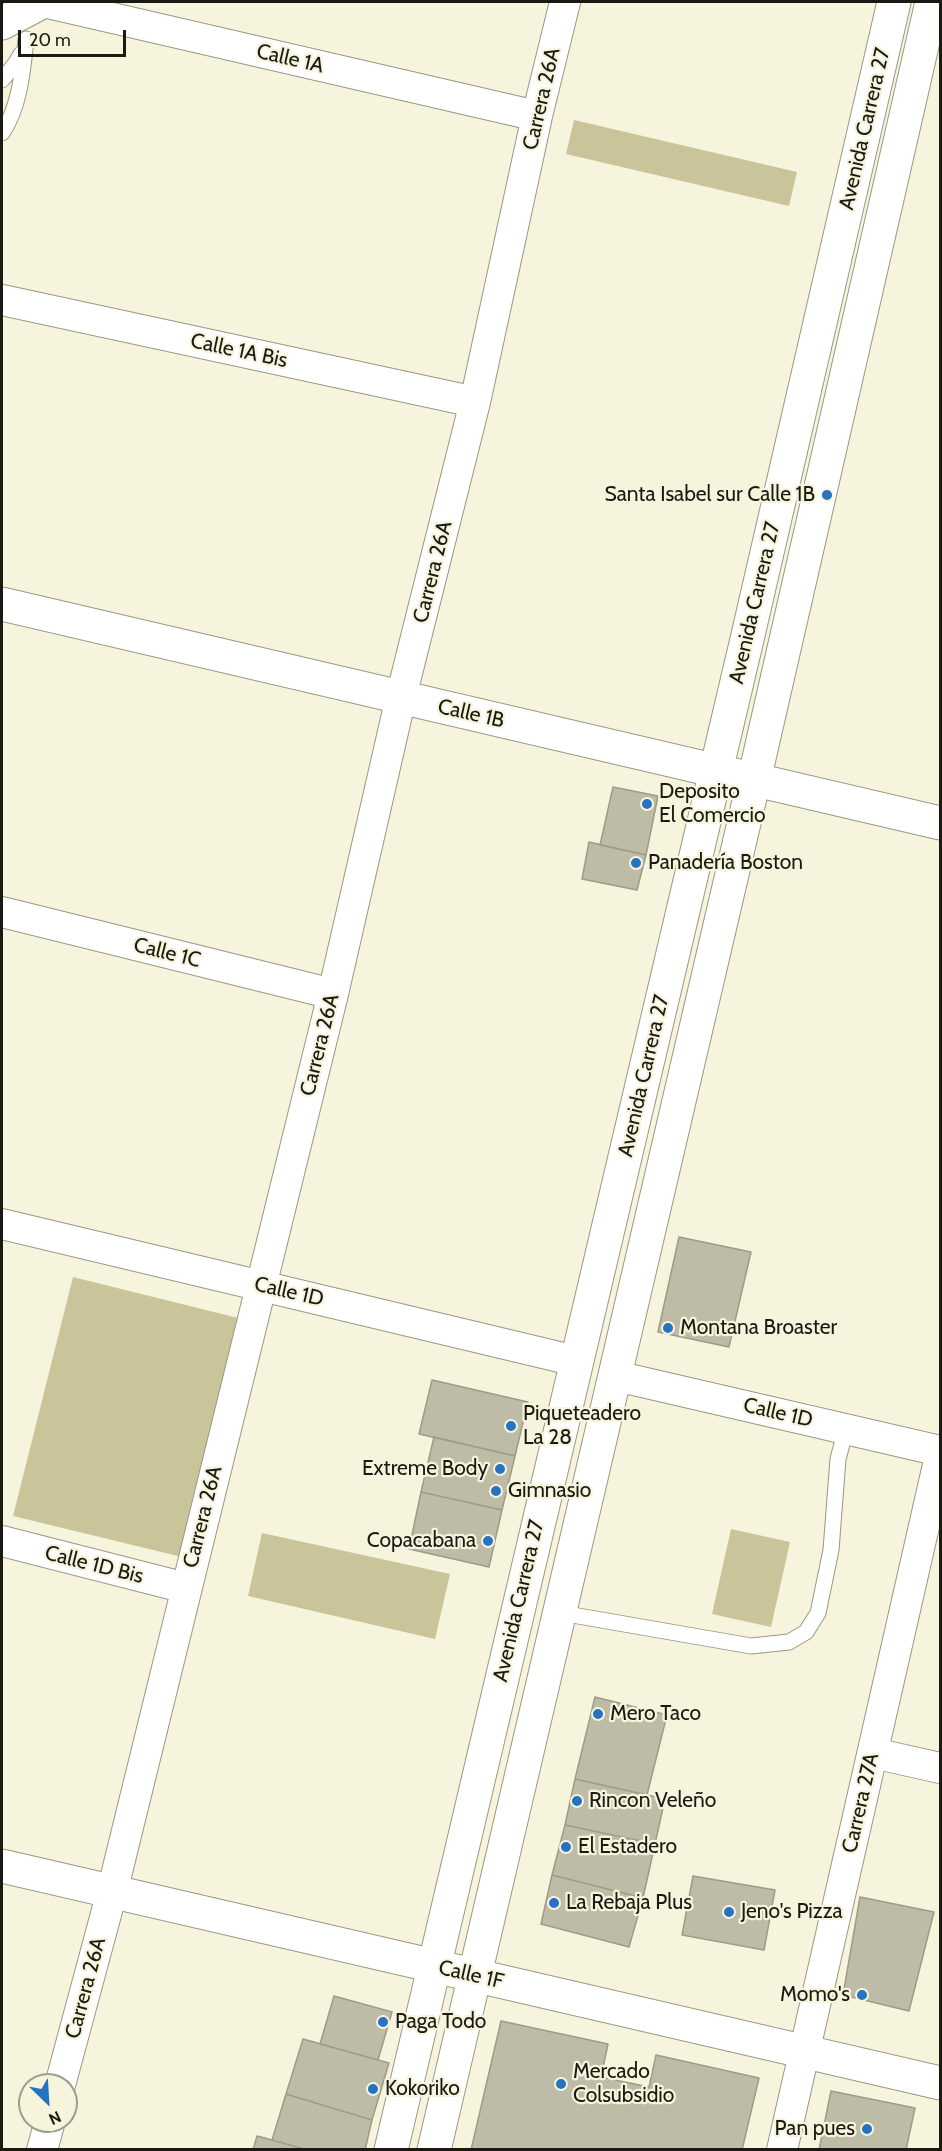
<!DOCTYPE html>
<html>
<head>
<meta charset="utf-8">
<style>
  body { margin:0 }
  #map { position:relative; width:942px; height:2151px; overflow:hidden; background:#f7f4dd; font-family:Cabin,sans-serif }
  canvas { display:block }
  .frame { position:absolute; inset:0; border:3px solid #1b1a12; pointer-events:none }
  .north { position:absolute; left:18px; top:2073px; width:60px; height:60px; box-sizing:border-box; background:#f7f4dd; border:2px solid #9f9d8c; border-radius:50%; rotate:155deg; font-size:16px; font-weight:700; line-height:24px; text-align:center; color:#1b1a12 }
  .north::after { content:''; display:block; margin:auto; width:21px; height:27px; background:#2573c2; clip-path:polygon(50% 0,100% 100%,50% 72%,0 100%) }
  .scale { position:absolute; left:18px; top:30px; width:108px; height:27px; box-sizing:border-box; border:3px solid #1b1a12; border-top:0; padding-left:8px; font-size:18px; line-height:21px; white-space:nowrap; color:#1b1a12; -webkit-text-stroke:4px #f7f4dd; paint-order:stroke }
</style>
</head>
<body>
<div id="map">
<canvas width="942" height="2151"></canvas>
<div class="frame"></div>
<div class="north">N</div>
<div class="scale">20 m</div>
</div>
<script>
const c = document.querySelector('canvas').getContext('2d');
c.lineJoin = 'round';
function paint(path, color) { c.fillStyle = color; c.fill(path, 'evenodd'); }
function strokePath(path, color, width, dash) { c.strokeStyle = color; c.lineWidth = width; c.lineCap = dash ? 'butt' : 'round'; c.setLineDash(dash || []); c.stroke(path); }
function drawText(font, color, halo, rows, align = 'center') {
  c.font = font + ' Cabin,sans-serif'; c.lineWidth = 4.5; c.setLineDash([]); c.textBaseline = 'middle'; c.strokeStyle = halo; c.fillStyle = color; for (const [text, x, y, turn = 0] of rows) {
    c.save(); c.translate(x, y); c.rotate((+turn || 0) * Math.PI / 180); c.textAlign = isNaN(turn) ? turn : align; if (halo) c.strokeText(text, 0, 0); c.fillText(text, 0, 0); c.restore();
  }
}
paint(new Path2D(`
  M574 120 797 172 789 206 566 154Z
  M73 1277 242 1319 182 1557 13 1516Z
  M731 1529 790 1542 771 1627 712 1614Z
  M262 1533 450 1574 435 1639 248 1596Z`), '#c9c499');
const building = new Path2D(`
  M613 787 658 796 646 855 600 845Z
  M589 842 646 855 637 890 582 879Z
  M679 1237 751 1252 729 1347 658 1332Z
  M432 1380 528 1402 515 1456 419 1434Z
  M434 1437 515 1456 502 1510 421 1492Z
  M421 1492 502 1510 489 1567 409 1549Z
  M595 1697 667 1715 647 1795 575 1779Z
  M575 1779 665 1799 655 1844 565 1825Z
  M565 1825 655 1844 643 1898 552 1875Z
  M552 1875 643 1898 629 1947 541 1924Z
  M693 1876 775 1890 764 1950 682 1935Z
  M860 1897 934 1912 909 2011 843 1995Z
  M334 1996 392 2012 378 2060 320 2044Z
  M501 2021 608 2044 601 2077 649 2087 656 2055 759 2078 742 2150H471Z
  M303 2039 389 2063 372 2120 286 2094Z
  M831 2091 915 2108 906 2150H819Z
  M286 2094 372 2120 365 2150H307L272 2140Z
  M257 2136 272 2140 307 2150H253Z`);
paint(building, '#bebca6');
strokePath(building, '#9e9c86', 1.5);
const service = new Path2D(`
  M2 80 15 64 21 54
  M2 133C20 107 23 69 26 39
  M561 1613 751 1646 789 1642 806 1632 818 1613 831 1550 838 1459 846 1429`);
const minor = new Path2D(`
  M43 2 537 116
  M2 300 475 402
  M2 912 333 994
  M2 1224 576 1361
  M616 1376 940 1451
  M2 1541 186 1588
  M873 1753 940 1768
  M60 2085 112 1892 333 994 401 697 475 402 537 116 565 2
  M42 2150 50 2121
  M782 2150 940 1456`);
const tertiary = new Path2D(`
  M2 604 940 823
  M2 1866 940 2083`);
const secondary = new Path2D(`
  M2 23 42 2
  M391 2150 748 635 894 2
  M434 2150 754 780 932 2`);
strokePath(service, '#9a9882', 17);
strokePath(minor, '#9a9882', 32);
strokePath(tertiary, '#9a9882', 35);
strokePath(secondary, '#9a9882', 35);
strokePath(service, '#fff', 15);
strokePath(minor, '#fff', 30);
strokePath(tertiary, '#fff', 33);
strokePath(secondary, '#fff', 33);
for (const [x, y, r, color] of [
  [827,495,6,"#2573c2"],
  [647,804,6,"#2573c2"],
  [636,863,6,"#2573c2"],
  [668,1328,6,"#2573c2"],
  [511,1426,6,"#2573c2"],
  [500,1469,6,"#2573c2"],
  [496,1491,6,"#2573c2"],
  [488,1541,6,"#2573c2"],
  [598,1714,6,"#2573c2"],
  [577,1801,6,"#2573c2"],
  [566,1847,6,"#2573c2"],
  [554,1903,6,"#2573c2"],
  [729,1912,6,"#2573c2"],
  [862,1995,6,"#2573c2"],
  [383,2022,6,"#2573c2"],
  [561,2084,6,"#2573c2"],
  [373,2089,6,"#2573c2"],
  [867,2129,6,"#2573c2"]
]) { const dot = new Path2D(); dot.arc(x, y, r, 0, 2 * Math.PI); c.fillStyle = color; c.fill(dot); strokePath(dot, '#f7f4dd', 2); }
drawText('21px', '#1b1a12', '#f7f4dd', [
  ["Calle 1A",290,59,13],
  ["Carrera 26A",542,99,-77],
  ["Avenida Carrera 27",865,129,-77],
  ["Calle 1A Bis",239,351,12],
  ["Carrera 26A",433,572,-76],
  ["Avenida Carrera 27",755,603,-77],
  ["Calle 1B",471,714,13],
  ["Calle 1C",167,953,14],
  ["Carrera 26A",320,1045,-76],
  ["Avenida Carrera 27",644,1076,-77],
  ["Calle 1D",289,1292,13],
  ["Calle 1D",778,1413,13],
  ["Carrera 26A",203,1517,-76],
  ["Calle 1D Bis",94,1565,14],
  ["Avenida Carrera 27",519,1601,-77],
  ["Carrera 27A",861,1803,-77],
  ["Calle 1F",471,1975,13],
  ["Carrera 26A",86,1988,-75]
]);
drawText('21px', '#1b1a12', '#f7f4dd', [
  ["Santa Isabel sur Calle 1B",815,495,"right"],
  ["Deposito",659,792],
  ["El Comercio",659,816],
  ["Panadería Boston",648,863],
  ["Montana Broaster",680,1328],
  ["Piqueteadero",523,1414],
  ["La 28",523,1438],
  ["Extreme Body",488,1469,"right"],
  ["Gimnasio",508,1491],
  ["Copacabana",476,1541,"right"],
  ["Mero Taco",610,1714],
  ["Rincon Veleño",589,1801],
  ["El Estadero",578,1847],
  ["La Rebaja Plus",566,1903],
  ["Jeno's Pizza",741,1912],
  ["Momo's",850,1995,"right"],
  ["Paga Todo",395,2022],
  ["Mercado",573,2072],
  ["Colsubsidio",573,2096],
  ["Kokoriko",385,2089],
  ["Pan pues",855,2129,"right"]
], 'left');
</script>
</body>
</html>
